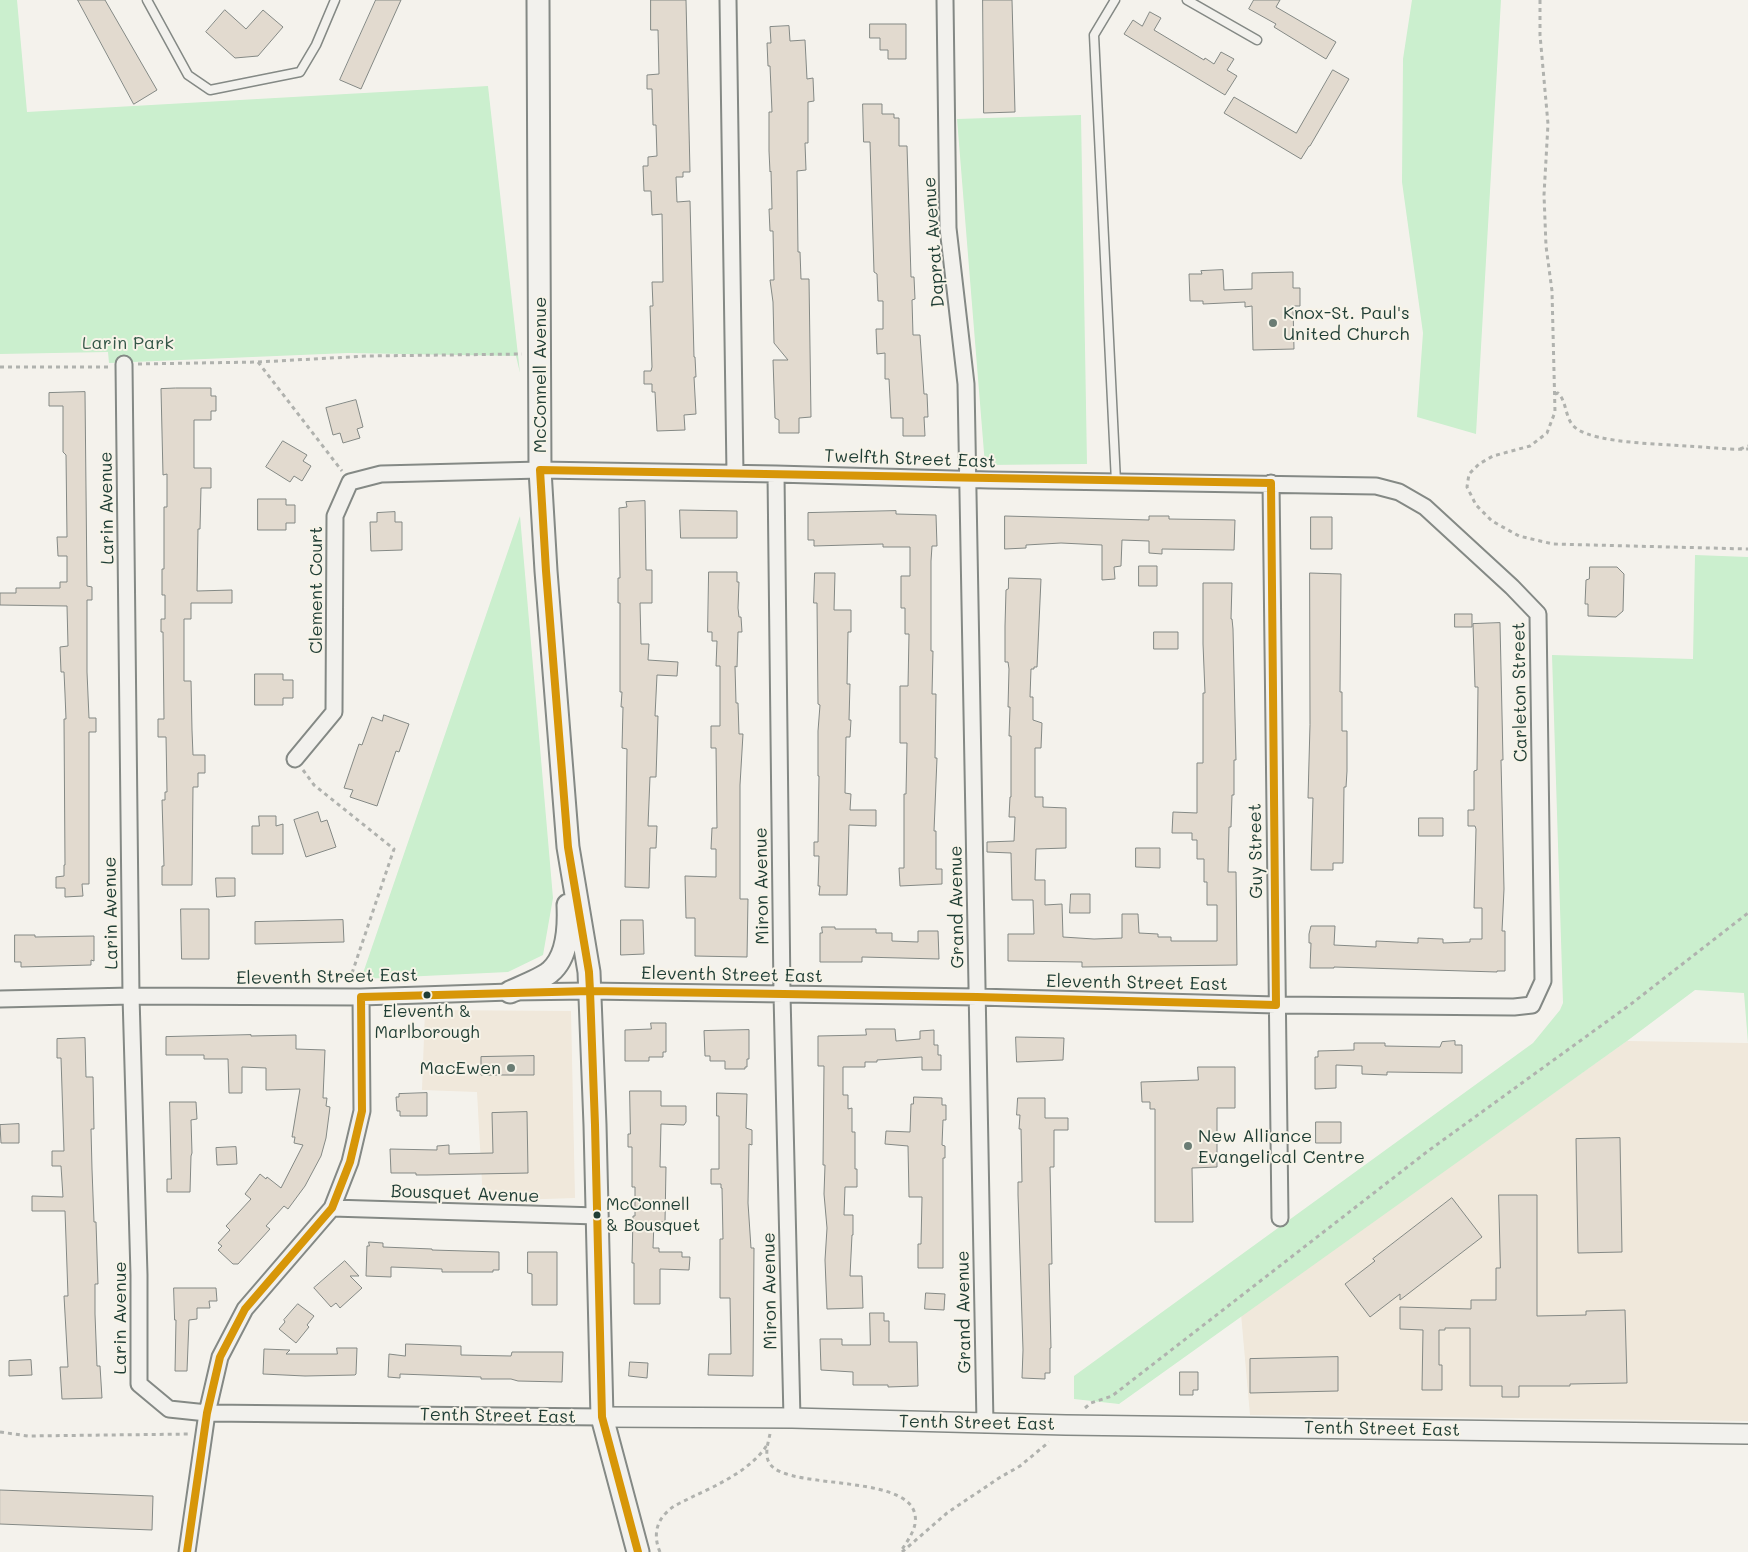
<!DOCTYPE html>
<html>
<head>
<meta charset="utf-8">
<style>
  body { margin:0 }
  canvas { display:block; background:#f4f2ec }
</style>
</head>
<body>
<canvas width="1748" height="1552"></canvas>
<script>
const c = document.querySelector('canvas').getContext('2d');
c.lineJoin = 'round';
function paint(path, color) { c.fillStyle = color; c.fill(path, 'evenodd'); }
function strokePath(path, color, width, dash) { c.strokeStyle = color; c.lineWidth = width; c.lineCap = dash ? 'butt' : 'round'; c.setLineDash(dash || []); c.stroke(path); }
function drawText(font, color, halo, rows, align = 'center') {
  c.font = font + ' Mali,sans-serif'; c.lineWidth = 4; c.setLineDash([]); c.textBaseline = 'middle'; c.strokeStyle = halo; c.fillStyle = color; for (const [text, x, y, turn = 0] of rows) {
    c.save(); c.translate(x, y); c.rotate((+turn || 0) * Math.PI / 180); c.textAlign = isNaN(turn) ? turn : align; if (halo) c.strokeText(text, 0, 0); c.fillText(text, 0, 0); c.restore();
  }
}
paint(new Path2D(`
  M425 1010 571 1011 575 1198 483 1201 477 1092 422 1090Z
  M1627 1041 1748 1043V1421L1250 1415 1241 1314Z`), '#f0e8db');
paint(new Path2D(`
  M0 0H17L27 112 488 86 520 373 516 356 348 353 109 363 108 352 0 354Z
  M1412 0H1501L1476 434 1417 417 1423 333 1402 182 1403 59Z
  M1081 115 1087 464 985 465 957 119Z
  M520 516 553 898 543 955 508 972 361 979Z
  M1695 555 1748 557V1043L1744 993 1695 990 1627 1041 1119 1404 1074 1399V1376L1533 1043 1560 1010 1563 1003 1552 655 1693 659Z`), '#cbefce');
const building = new Path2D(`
  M78 0H105L157 90 134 104Z
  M376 0H401L361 89 340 80Z
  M651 0H686L690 172H683V177H676L677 202 690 201 694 357H695L696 377H694L696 414 684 415 685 430 657 431 655 392H652V384H644V371H651L652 367 650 306H653L652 282H663L662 214 652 215 651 191H644L643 166H648V157L657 156 656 125H653L652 89H647V75L659 74 658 30H651Z
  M983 0H1012L1015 112 984 113Z
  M1254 0H1280L1276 7 1336 42 1326 59 1274 27 1276 24 1249 9Z
  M225 10 246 29 263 10 283 27 258 56 235 58 206 32Z
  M1150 12 1161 18 1154 30 1204 60 1205 58 1214 64 1221 52 1234 59 1227 70 1237 76 1225 95 1124 34 1133 20 1142 26Z
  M870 24H906V59H888V50H880V38H870Z
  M789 26 790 41 805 40 807 79 813 78 814 101 808 102V143H805L806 170 797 171 798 252H800L801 279H809L811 417 799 418V433H779V420L775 418 773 360H788L774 343 773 302 770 280H774L773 231H770L769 209H772L771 171 770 172 769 151V112H772L770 66H768L767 43H771L770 27Z
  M1333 70 1349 79 1310 146H1309L1301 159 1224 113 1234 97 1296 133Z
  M863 104H882V114H894V118H899V146H907L911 277H914L915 299 912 300 913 335H920L924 394H927L928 417H924L925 436H903V418H891L889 379H885V353L877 354 876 329H883V301H878L877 274 874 272 870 142H864Z
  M1223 270 1224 290 1252 289V273L1293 272V288H1300V306H1293L1294 349 1253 350 1252 306 1245 307V302L1203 304V301H1190L1189 274H1202L1201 271Z
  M176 388H211V396H216V411H211V420H194V468H211V488H201L200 529H198L197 591 232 590V603H191V619H184V681H191L192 730 193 755H205V773H198V787H193L192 885H162V866H164L162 800H165V792H167L166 737H158V719H164L163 632H161V619H165V595H162V569H164V507H167V474L163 475 161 389Z
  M85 392 87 586 92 587V600H87V672L89 718H96V732H89V884H82L83 896 65 897V888H56V877L64 876V865H65L64 719H66L65 694 64 672H61L60 647 68 646 67 606 0 605V593H16V588H60V582H67V556H58L57 537H67L66 455 63 452V406H49V393Z
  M356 400 363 427 357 429 360 438 343 443 340 433 333 435 326 408Z
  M283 441 307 455 303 461 311 466 302 481 294 476 290 482 266 467Z
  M258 499H286V505H295V523H286V530H258Z
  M645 501 646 570H652V603H640L641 644H649L648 660 678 662 677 676 657 675 655 716H658L656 777H650L648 826H657L656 848H650L649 888 625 887 627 749 622 748 623 707H621L622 692H620V603H618V578H620L619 508 627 507 626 502Z
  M680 510 737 511V538H681Z
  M896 511V514L936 515 937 546H932L931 561V651H933L932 694H936L935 758H937L934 831H936V869H942V884L900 886 899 868H904V794H906L907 743H900V686H908L909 634H905V608H901V576H910V547H883V544L814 546V540H808V513Z
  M395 512V522H402V550L371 551 370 522H377V513Z
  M1005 516 1149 520V516H1169V519L1235 520 1234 550 1162 549V554L1149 553V541L1122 540 1121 566 1114 567 1115 579 1102 580V545L1061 543 1026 545V548L1005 549Z
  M1311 517H1332V549H1311Z
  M1139 566H1157V586H1139Z
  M1590 567H1617L1624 574 1623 611 1616 617 1588 616V604H1585L1586 580 1589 579Z
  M709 572H737V582H739L738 608 739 617H741L742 632H738L737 667 735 666 736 703H738L739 734H743L740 785V899H748L747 957 695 956V918H686L685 876 716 877V849H711L712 828H717L716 748H711V726H720V666H716L717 641H712V632H708Z
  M815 573H835L834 610H851V632H848L847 684H850L849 720H851L850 737H846L845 793 851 794 850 810H876V826L849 825 847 895H819L820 886H818L819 856H814V842H818L819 776H818V731L820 705 818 704 817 603H814Z
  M1310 573 1341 574 1340 692H1342V731H1347V771L1346 787H1344L1343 863H1333V870H1311L1313 798H1308L1310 725Z
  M1009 578 1041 579 1037 667H1034V669H1031L1030 697H1033V720L1042 723 1041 748H1035V797H1043V807L1066 808V848L1036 849 1035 880H1045V905L1062 904 1063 937 1094 939 1122 938V914H1138L1139 933 1158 934V937H1171V941H1217V905H1207V882H1204V859H1197V840H1192V833H1172L1173 812 1197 813V763H1203V693H1205L1203 644V583H1232L1231 619H1232L1233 629 1236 760H1234V795H1232L1231 827H1229L1228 872H1236L1237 965 1082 967V962L1008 961V934H1034L1033 900H1012L1011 853 987 852V842L1014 841 1015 817H1009L1010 797H1011V736H1009L1010 707H1008L1009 669 1008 662H1005V626L1006 590 1008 589Z
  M1455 614H1472V627H1455Z
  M1500 623 1503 760H1501L1504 889 1502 931H1505V971H1497V972L1334 967V968H1310L1311 943H1309V934L1311 926H1335L1334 945 1376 947V941L1418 943V938L1443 939V943L1470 942V939H1482V908H1474L1476 829 1475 826H1468V810H1474V771L1477 770 1478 687H1475L1473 624Z
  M1154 632H1178V649H1154Z
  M255 674H283V680H293V698H283V705H255Z
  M384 715 409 724 399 752 396 751 377 806 350 797 353 790 344 788 359 744 362 745 372 717 382 721Z
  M318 812 321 822 327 820 336 847 306 857 294 820Z
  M259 816H276V826L283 824V854H252V826H259Z
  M1419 818H1443V836H1419Z
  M1136 848H1160V868L1136 867Z
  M216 878H235V896L217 897Z
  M1071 894H1090V913H1070Z
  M181 909H209V959H182Z
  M343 920 344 942 255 944V922Z
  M621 920H643L644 954 621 955Z
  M822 927H835V929H876V933H892V941L918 942V931H938L939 959 862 957V962H820V933H822Z
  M15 935H35V937L94 936V961L91 960V965L21 967V962H15Z
  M651 1023H666V1052H663V1057H649V1061H625V1030L651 1029Z
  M866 1029H895L896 1041 920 1039V1031L934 1030V1045H938V1055H941V1070H922V1057L877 1060V1062H865V1067H843V1095H848V1109L852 1108V1132H855V1169H857V1187H845L844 1215H853V1235H852L850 1276H862L863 1308 827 1309 825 1260 827 1228 824 1194 825 1165H823L824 1066H818V1036L866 1035Z
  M749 1030V1059H747V1067H745V1069H725V1061H710V1056H705L704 1031Z
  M251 1035V1036L296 1035V1049L325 1050 323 1098H327L326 1106 330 1107 326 1138 321 1156 305 1186 288 1209 284 1206 266 1226 270 1229 260 1240 238 1264H233L218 1250 222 1246 218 1243 230 1230 226 1226 251 1199 245 1194 260 1174 266 1179 267 1177 281 1188 303 1145 294 1143 295 1137H292L300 1089 266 1090V1068L242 1067V1093H229L228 1059H204V1055H166V1037Z
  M1016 1037 1064 1038 1063 1060 1017 1062Z
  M85 1038 86 1077H93L94 1129H91L92 1169 94 1222H96L98 1284H95V1314L97 1366H100L102 1398 62 1399 60 1367H68L64 1296H68L65 1211H32V1196L63 1197 61 1166H52V1151H64L61 1058H57V1039Z
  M1455 1041V1045H1462V1073L1387 1072V1075L1362 1074V1066L1336 1065V1088L1315 1089V1057H1318V1051L1354 1050V1043H1385V1046L1440 1047 1442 1042Z
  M534 1056V1075H481V1057Z
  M1198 1067H1235V1108H1217V1167L1192 1168 1193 1222H1155V1109H1150V1102H1142L1141 1082 1198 1080Z
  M630 1091H661V1106H686V1122L684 1125 661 1124 660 1167H666L665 1222H654L653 1248H659V1252H682V1257H690L689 1270 660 1269V1304H634V1263H632L633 1216H635V1187H632V1147H628V1134H630Z
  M427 1093V1116H400V1111H397L396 1097H399V1094Z
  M717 1093 747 1094 746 1128 752 1130V1145L749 1144 748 1203 751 1248H754L753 1376 708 1375 709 1354H731L730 1298H720V1239H723L722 1188H721V1184H711V1169H719V1116H717Z
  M914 1097 942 1098V1105H946V1120H943L942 1145 945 1146V1158H943V1268H918V1244H921L922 1197H909L908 1146 885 1144 886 1131 910 1132 911 1104H913Z
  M1018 1098H1045V1118H1068V1130H1054V1167H1050L1052 1264H1049L1051 1348H1050V1373H1045V1379L1022 1378 1023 1350 1018 1195V1182H1022L1021 1129H1019L1020 1115H1017Z
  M170 1102H196L197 1119 191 1120 192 1153 191 1156 190 1192H167V1179H171Z
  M527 1112 528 1173 427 1175H416V1173H391L390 1149 437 1150V1146L449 1145V1154L493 1153 492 1113Z
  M1316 1122H1341V1143H1316Z
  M19 1124V1143H1L0 1125Z
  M1620 1138 1622 1252 1578 1253 1576 1139Z
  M236 1147 237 1164 217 1165 216 1148Z
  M1499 1195H1537V1316L1586 1315V1311L1625 1310 1627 1383 1570 1384V1386H1519V1397H1502V1386H1470V1328H1445V1330H1439V1365H1442V1390H1422L1423 1330 1400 1329V1307L1471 1309V1300H1496V1268H1500Z
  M1452 1198 1482 1237 1400 1300V1294L1370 1317 1345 1284 1375 1261 1373 1259Z
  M369 1242 383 1243V1247L432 1249V1250L499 1252V1270H493V1272H442V1269L391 1267V1277L366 1276 367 1246H369Z
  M528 1252H557V1305H532V1274L528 1273Z
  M345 1261 359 1276H350L362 1288 340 1308 336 1303 331 1307 314 1288Z
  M174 1288H216L217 1301H209L210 1308H197V1319L189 1320 187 1371H175L176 1320H175Z
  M926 1293 945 1294 944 1310 925 1309Z
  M298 1304 314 1316 307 1325 309 1327 296 1343 279 1329 285 1322 284 1320Z
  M870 1313H884V1321H889V1342H917L918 1386 888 1387V1385H853V1372L821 1370 820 1339H842V1345H870Z
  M406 1344 461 1346V1355L511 1356 512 1352H563L562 1382 518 1381 511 1379H481V1377L400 1374V1378L388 1377 389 1354 405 1356Z
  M337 1348H357L356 1374 355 1375 305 1376 263 1374 264 1349 290 1350 286 1354H337Z
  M1338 1357V1391L1250 1393V1359Z
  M31 1360 32 1375 9 1376V1361Z
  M630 1362 648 1363 647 1378 629 1376Z
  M1180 1372H1198V1390H1193V1395H1180Z
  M0 1490 153 1496 152 1530 0 1524Z`);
paint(building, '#e2dacf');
strokePath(building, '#848985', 1);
const service = new Path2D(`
  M147 0 188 75 210 90 300 72 316 45 335 0
  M1115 0 1094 35 1116 482
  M1187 0 1257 40`);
const minor = new Path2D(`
  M728 0 735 473
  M945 0 948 228 966 384 985 1424
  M124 364 131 996 139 1275V1384L169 1409 207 1413 602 1417
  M776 474 782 994 792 1418
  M1271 483 1280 1218
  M0 999 131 996 361 997 510 992 589 991 977 997 1276 1005 1514 1007 1532 1005 1543 981 1538 614 1512 587 1425 507 1399 492 1376 486 989 480 776 474 540 470 381 474 350 482 335 516 334 712 295 759
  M332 1208 597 1216
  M187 1552 207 1413 220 1357 245 1309 332 1208 350 1162 362 1111 361 997`);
const tertiary = new Path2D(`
  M602 1417 792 1418 1066 1425 1748 1434`);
const secondary = new Path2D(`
  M538 0 540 470 546 571 568 847 589 972 595 1125 602 1417 638 1552
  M510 992C521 987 542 979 550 972 568 957 569 927 568 905`);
strokePath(service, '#848985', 11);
strokePath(minor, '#848985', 19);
strokePath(tertiary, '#848985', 22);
strokePath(secondary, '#848985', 25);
strokePath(new Path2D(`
  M1540 0V35L1548 124 1544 195 1546 246 1552 291 1555 412 1547 433 1530 446 1493 456 1479 464 1469 474 1467 487 1476 505 1492 521 1519 536 1553 544 1748 549
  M258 362 342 471
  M138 364 258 362 368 356 522 354
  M0 367H109
  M1555 394 1558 393C1568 403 1564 420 1577 429 1597 443 1661 444 1687 446 1707 447 1728 450 1748 449
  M1740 449 1748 446
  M303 770 314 785 394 849 349 982
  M1085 1408 1091 1403 1112 1396 1428 1151 1631 1004 1748 913
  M0 1432 28 1436 191 1434
  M770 1434C768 1443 764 1456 770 1464 789 1492 924 1471 915 1524 913 1534 906 1543 901 1551
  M660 1552C654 1538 655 1524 666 1513 673 1505 683 1502 692 1497 718 1485 752 1469 767 1445
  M902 1552 947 1513 999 1478 1020 1466 1049 1442`), '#b0b2ae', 3, [4, 4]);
strokePath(service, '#f2f1ed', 8);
strokePath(minor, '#f2f1ed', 15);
strokePath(tertiary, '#f2f1ed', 19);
strokePath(secondary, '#f2f1ed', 21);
strokePath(new Path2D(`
  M540 470 1271 483 1276 1005 977 997 590 991 589 972 568 847 546 571Z
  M590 991 595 1125 602 1417 638 1552
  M187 1552 207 1413 220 1357 245 1309 332 1208 350 1162 362 1111 361 997 590 991`), '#d79608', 8);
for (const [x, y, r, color] of [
  [1273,323,5,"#6a7c74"],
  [427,995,4.5,"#1f3d34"],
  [511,1068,5,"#6a7c74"],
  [1188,1146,5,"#6a7c74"],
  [597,1215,4.5,"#1f3d34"]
]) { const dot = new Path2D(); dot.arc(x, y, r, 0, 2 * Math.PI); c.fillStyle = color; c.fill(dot); strokePath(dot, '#f7f3e8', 2); }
drawText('17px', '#1f3d34', '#f7f3e8', [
  ["Eleventh &",427,1012],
  ["Marlborough",427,1033],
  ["McConnell",606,1205,"left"],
  ["& Bousquet",606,1226,"left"]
]);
drawText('18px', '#1f3d34', '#f7f3e8', [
  ["Daprat Avenue",934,242,-94],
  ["McConnell Avenue",540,375,-90],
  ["Twelfth Street East",910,459,2],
  ["Larin Avenue",107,508,-91],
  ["Clement Court",316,590,-90],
  ["Carleton Street",1520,692,-91],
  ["Guy Street",1256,851,-91],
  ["Miron Avenue",762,886,-91],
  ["Grand Avenue",957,907,-91],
  ["Larin Avenue",111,913,-91],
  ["Eleventh Street East",732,975,1],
  ["Eleventh Street East",327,977,-1],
  ["Eleventh Street East",1137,983,1],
  ["Bousquet Avenue",465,1194,2],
  ["Miron Avenue",770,1291,-91],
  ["Grand Avenue",964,1312,-91],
  ["Larin Avenue",120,1318,-90],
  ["Tenth Street East",498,1416,1],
  ["Tenth Street East",977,1423,1],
  ["Tenth Street East",1382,1429,1]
]);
drawText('18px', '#1f3d34', '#f7f3e8', [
  ["Knox-St. Paul's",1283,313],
  ["United Church",1283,334],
  ["MacEwen",501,1068,"right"],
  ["New Alliance",1198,1136],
  ["Evangelical Centre",1198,1157]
], 'left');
drawText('18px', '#345748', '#f7f3e8', [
  ["Larin Park",128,343]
]);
</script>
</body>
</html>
